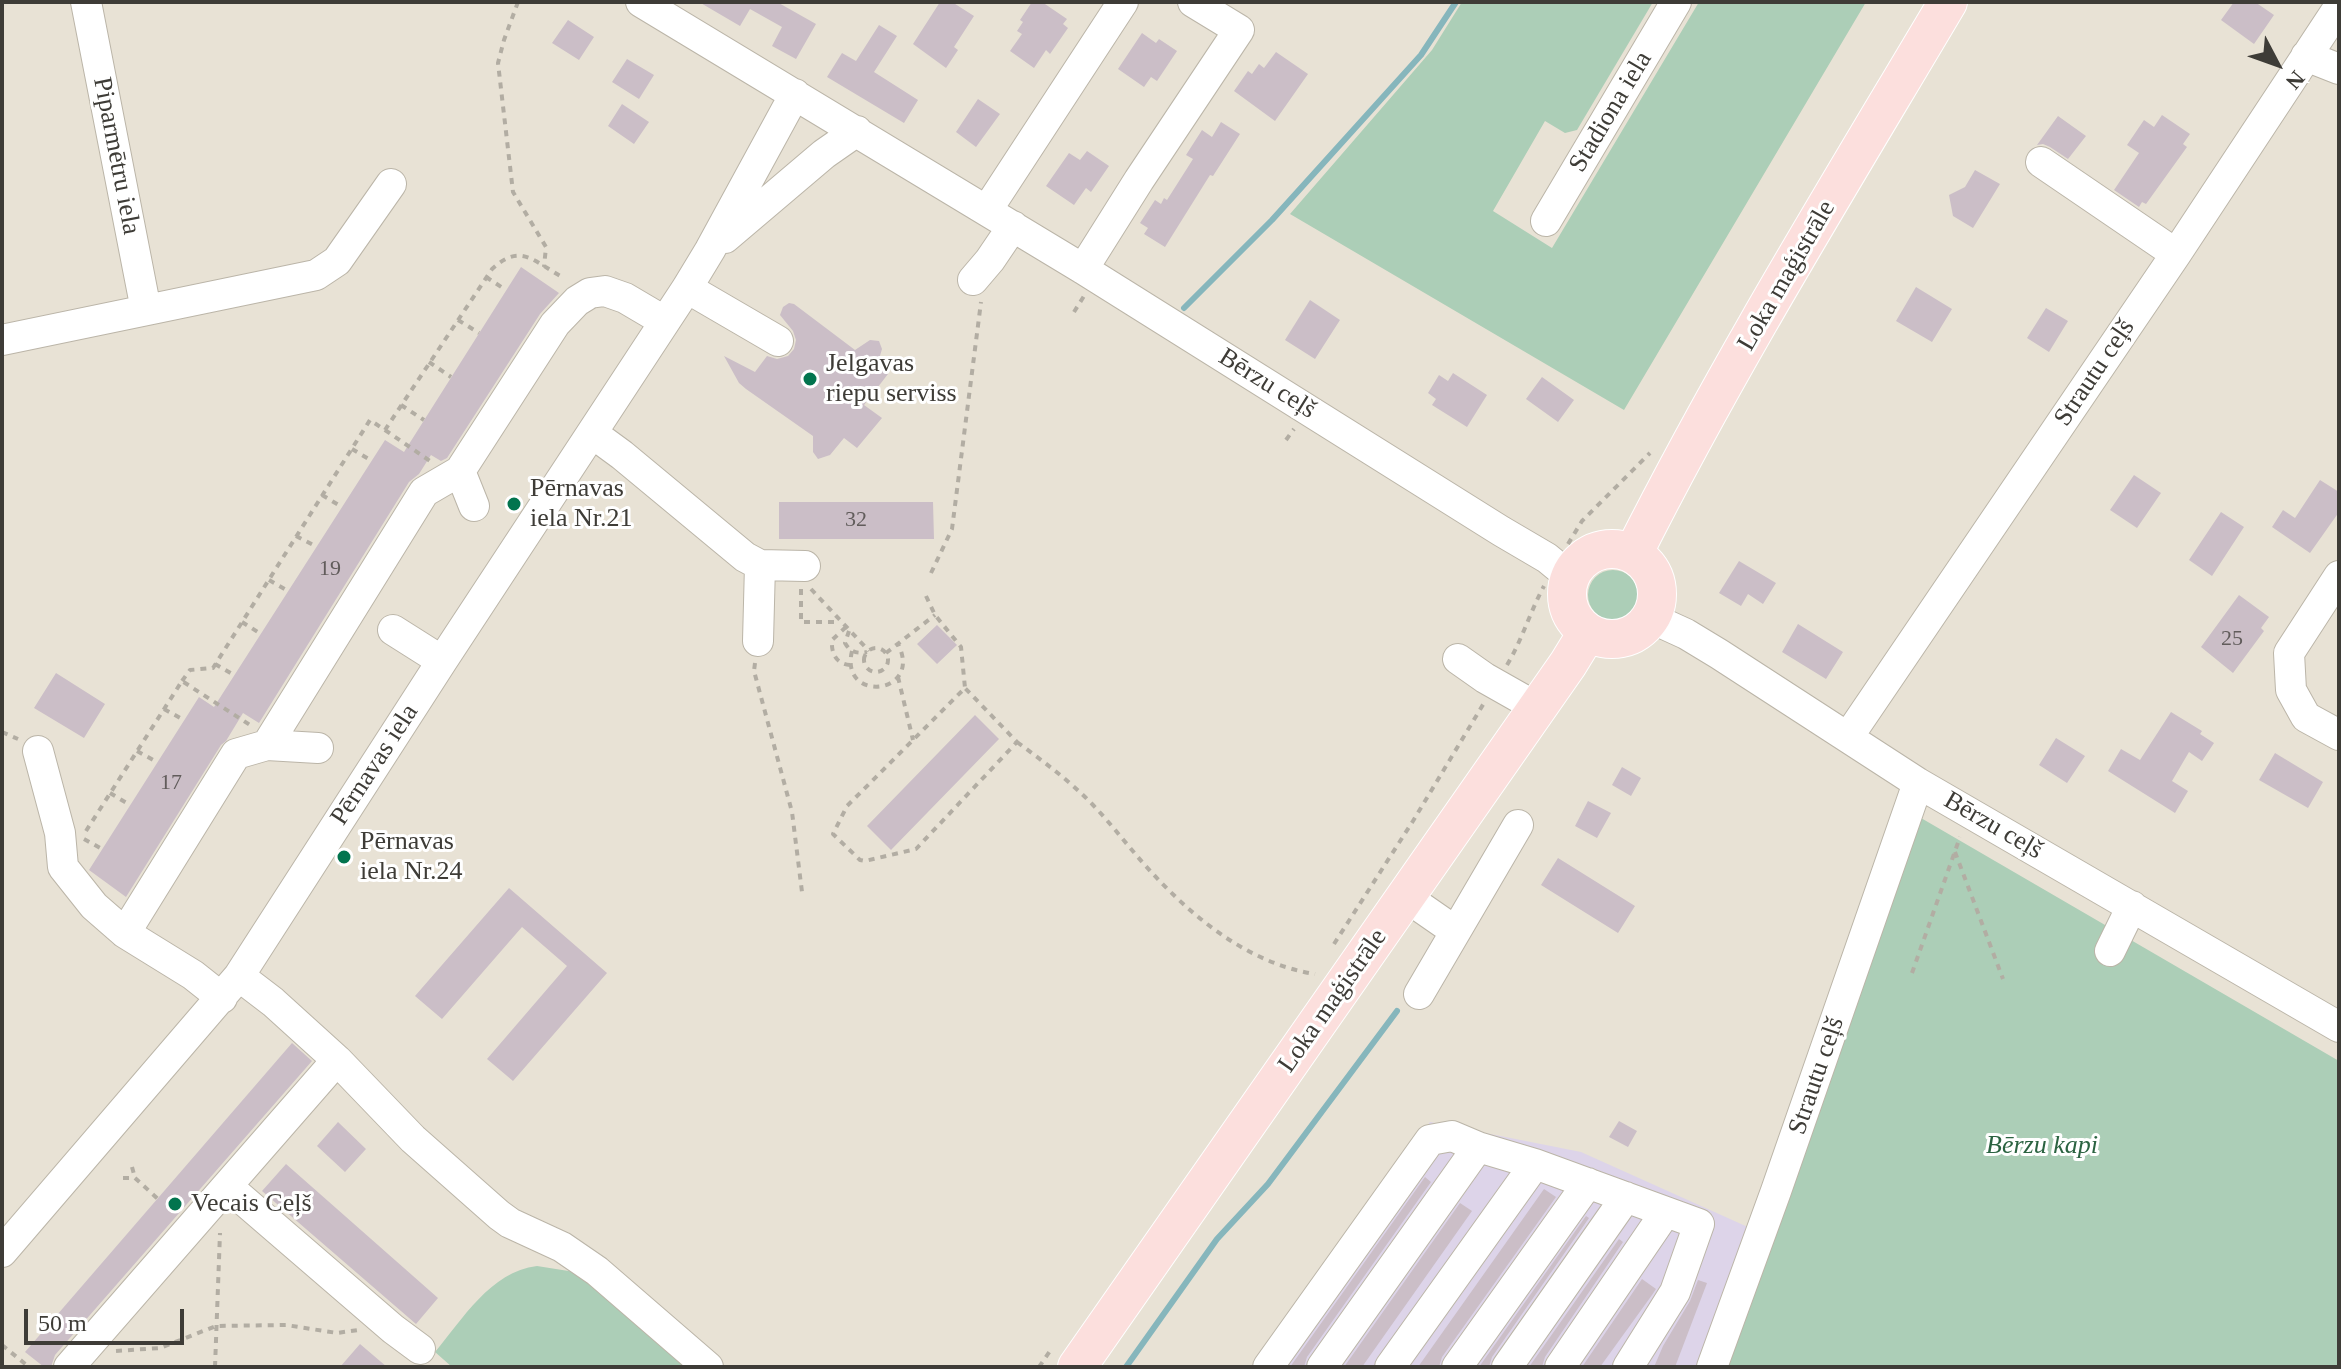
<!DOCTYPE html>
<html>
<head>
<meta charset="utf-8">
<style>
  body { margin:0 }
  #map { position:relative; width:2341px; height:1369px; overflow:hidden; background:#e8e2d5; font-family:Georgia,serif }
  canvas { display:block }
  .frame { position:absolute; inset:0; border:4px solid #3e3c37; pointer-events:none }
  .north { position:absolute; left:2237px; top:24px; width:80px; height:80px; -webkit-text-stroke:6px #fff; paint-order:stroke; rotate:131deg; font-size:22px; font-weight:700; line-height:32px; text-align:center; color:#3e3c37 }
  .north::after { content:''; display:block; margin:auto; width:28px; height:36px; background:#3e3c37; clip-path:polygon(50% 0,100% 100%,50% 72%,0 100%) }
  .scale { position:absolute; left:24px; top:1309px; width:160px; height:36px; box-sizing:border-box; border:4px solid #3e3c37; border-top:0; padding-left:10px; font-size:24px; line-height:28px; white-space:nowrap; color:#3e3c37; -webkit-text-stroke:6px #fff; paint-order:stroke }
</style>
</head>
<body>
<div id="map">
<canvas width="2341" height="1369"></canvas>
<div class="frame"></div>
<div class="north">N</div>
<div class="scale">50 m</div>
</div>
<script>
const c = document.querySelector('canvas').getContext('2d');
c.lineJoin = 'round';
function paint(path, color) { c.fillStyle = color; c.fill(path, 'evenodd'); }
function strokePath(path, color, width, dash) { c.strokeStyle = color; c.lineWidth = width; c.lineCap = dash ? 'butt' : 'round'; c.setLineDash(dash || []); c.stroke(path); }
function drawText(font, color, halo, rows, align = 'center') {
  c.font = font + ' Georgia,serif'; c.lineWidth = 6; c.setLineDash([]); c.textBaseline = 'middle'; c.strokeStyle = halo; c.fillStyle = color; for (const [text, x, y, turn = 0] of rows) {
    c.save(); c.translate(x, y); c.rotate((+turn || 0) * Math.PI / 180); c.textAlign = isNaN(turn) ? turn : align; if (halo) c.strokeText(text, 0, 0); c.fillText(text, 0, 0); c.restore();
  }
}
paint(new Path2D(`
  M1430 1122 1581 1152 1750 1228 1698 1367H1257Z`), '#ddd4e9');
paint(new Path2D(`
  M1462 2H1653L1577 130 1565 133 1545 121 1493 211 1552 248 1699 2H1866L1624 410 1290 214 1432 50Z
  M1588 595a25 25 0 1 1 50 0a25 25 0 1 1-50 0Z
  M1921 818 2339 1061V1367H1728Z
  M537 1266 581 1273 690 1367H452L435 1352C463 1319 490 1272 537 1266Z`), '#acceb7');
strokePath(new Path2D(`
  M1184 308 1272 220 1421 55 1456 2
  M1126 1367 1217 1239 1268 1184 1397 1011`), '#86b6bc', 6);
paint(new Path2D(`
  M699 2H777L816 24 796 59 772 46 782 27 750 9 740 26Z
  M940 2H952L974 16 954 47 958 50 946 68 913 44Z
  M1032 2H1042L1067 19 1063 24 1068 28 1050 54 1046 50 1034 68 1010 51 1022 34 1017 31 1023 22 1020 20Z
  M2234 2H2255L2274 15 2254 44 2221 20Z
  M568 20 594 37 579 60 552 43Z
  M879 25 897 36 874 72 918 100 904 123 827 77 842 53 856 61Z
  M1142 33 1156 43 1159 39 1177 51 1157 81 1151 77 1144 87 1118 69Z
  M1276 52 1308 74 1275 121 1234 91 1248 71 1252 74 1259 64 1264 68Z
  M627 59 654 75 639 99 612 82Z
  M978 99 1000 114 976 147 956 132Z
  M622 104 649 122 634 144 608 126Z
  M2162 115 2190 134 2183 144 2187 147 2146 204 2142 202 2139 207 2114 190 2139 153 2127 145 2144 120 2154 127Z
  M2058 116 2086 136 2068 159 2050 147 2043 144 2037 145Z
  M1221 122 1240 134 1213 176 1210 175 1165 247 1144 234 1148 228 1140 223 1155 200 1161 204 1164 198 1167 200 1193 159 1186 155 1202 130 1212 137Z
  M1087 151 1109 166 1091 192 1086 188 1074 205 1046 186 1069 153 1080 160Z
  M1975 170 2000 184 1973 228 1953 216 1949 195 1965 187Z
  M521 267 559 293 540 314 447 458 441 461 431 455 419 474 409 482 259 723 243 713 226 741 221 745 126 897 89 870 199 697 214 707 385 440 404 452Z
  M1916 287 1952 309 1932 342 1896 321Z
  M1310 300 1340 320 1315 359 1285 340Z
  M789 303 794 304 855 350 870 340 879 341 882 349 877 366 888 374 864 405 882 418 857 448 844 438 830 455 818 459 813 452V436L746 389 739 383 724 356 755 372 767 356 777 359 788 356 794 349 796 340 793 331 780 315 783 307Z
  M2046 308 2068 321 2049 352 2027 338Z
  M1453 373 1487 395 1467 427 1432 405 1436 399 1428 393 1439 375 1448 381Z
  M1542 377 1574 400 1558 422 1526 399Z
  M2134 475 2161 493 2137 528 2110 510Z
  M2320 480 2339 492V512L2310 553 2272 527 2283 510 2295 518Z
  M779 502H933L934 539H779Z
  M2221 512 2244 527 2212 576 2189 560Z
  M1739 561 1776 583 1763 604 1748 594 1741 606 1719 593Z
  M2239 595 2269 617 2261 628 2264 631 2233 673 2201 647Z
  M1798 624 1843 652 1826 679 1782 652Z
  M937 625 957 645 937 664 917 644Z
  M56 673 105 704 84 738 34 708Z
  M2171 712 2202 731 2200 734 2214 743 2202 761 2189 752 2172 781 2188 791 2175 813 2108 771 2121 749 2140 760Z
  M975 715 999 739 891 850 867 826Z
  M2056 738 2085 756 2067 783 2039 765Z
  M2275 753 2323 782 2308 808 2259 780Z
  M1622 767 1641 778 1631 796 1612 785Z
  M1588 801 1611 813 1597 838 1575 826Z
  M1558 858 1635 906 1618 933 1541 885Z
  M509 888 607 973 513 1081 487 1059 567 966 522 927 442 1019 415 996Z
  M292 1043 312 1061 55 1355 51 1367H44L25 1352Z
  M1619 1121 1637 1131 1628 1147 1609 1137Z
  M338 1122 366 1149 345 1172 317 1146Z
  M286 1164 438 1298 416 1324 262 1191Z
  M1425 1177 1431 1182 1307 1357 1304 1367H1290Z
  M1544 1189 1556 1197 1442 1357 1439 1367H1418Z
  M1460 1203 1472 1211 1362 1367H1344Z
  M1586 1216 1589 1218 1492 1357 1489 1367H1479Z
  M1619 1239 1623 1242 1545 1357 1542 1367H1529Z
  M1642 1279 1656 1289 1652 1295 1600 1367H1582Z
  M1698 1280 1707 1283 1675 1367H1654L1663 1346 1690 1301Z
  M360 1344 387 1367H340Z`), '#cbbec7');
const minor = new Path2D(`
  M86 2 146 310
  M641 2 1083 269 1501 531 1547 558 1570 577
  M2306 56 2339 69
  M2041 162 2176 254
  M987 210 1123 2
  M1546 221 1676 2
  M725 238 824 154 857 131
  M1083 269 1139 180 1239 30 1193 2
  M973 280 990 260 1013 226
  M687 288 778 341
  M2 340 316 275 337 261 391 184
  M592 433 622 455 745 557 760 565 805 566
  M460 471 474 506
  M2339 576 2289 653 2291 690 2306 717 2339 735
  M1651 618 1686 634 1719 654 1918 783 2339 1027
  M393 630 442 661
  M758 641 760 565
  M1458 659 1485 678 1538 708
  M1848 737 2176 254 2339 7
  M267 745 318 748
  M38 751 60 833 63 867 94 906 125 933 193 975 222 998
  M1406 897 1455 931
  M125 933 236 754 267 745 424 492 460 471 555 324 577 301 590 293 605 291 625 298 664 321
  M2110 951 2132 906
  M239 976 273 1002 337 1060 413 1139 499 1215 510 1223 562 1247 597 1271 708 1367
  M1419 994 1518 825
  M337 1060 227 1186 393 1329 420 1349
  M2 1252 239 976 442 661 687 288 710 250 795 94
  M69 1367 227 1186
  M1268 1367 1430 1140 1452 1136 1478 1147 1535 1164 1699 1224 1675 1292 1628 1367
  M1322 1367 1478 1147
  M1390 1367 1535 1164
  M1457 1367 1588 1183
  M1507 1367 1626 1197
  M1560 1367 1665 1213
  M1712 1367 1776 1191 1918 783`);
const major = new Path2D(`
  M1567 594a45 45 0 1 1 90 0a45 45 0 1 1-90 0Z
  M1633 554C1728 365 1840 184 1948 2
  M1077 1367 1568 664 1587 633`);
strokePath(minor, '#bbb5a8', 32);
strokePath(major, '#fff', 40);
strokePath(new Path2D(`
  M518 2 504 40 498 63 513 192 546 247 544 267
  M486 277 506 290
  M1074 312 1084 296
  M458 320 479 333
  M429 362 451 377
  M401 405 424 420
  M385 430 430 461
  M1286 440 1294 429
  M352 449 372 461
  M322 495 342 507
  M296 536 317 547
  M1568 544 1582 521 1650 453
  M931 573 952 529 981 302
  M269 580 288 591
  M801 589V622H839
  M811 589 869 651
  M926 596 935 615 961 647 965 688 847 806 833 834 860 860 865 861 916 849 1017 742 965 688
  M242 622 261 634
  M846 627 832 640C831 653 836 664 850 665
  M849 631 845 643C850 652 857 654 867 652
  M864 660a12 12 0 1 1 24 0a12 12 0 1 1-24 0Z
  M852 651C839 704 924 695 898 644
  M886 653 935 615
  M755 663 754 671 792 812 802 892
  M215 664 234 675
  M1507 665C1522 640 1530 612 1544 586
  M898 677 913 740
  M182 681 190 670 213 668 370 420 385 430 492 269C521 242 534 262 564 278
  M164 709 184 720
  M2 732 18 739
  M1017 742C1044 762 1070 781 1093 805 1115 828 1133 853 1154 875 1197 921 1251 964 1315 974
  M137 751 157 762
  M110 793 130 805
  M86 831 182 681 250 725
  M84 839 102 849
  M1955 852 2003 979
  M1334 944 1413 821 1484 703
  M1912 973 1960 837
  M132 1167 135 1178
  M123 1178H135L158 1199
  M2 1345 29 1367
  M116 1351 160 1348 216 1326 286 1325 337 1333 358 1330
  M215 1367 220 1233
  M1039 1367 1050 1351`), '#b2ada3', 4, [6, 6]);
strokePath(minor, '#fff', 30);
strokePath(major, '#fcdfdd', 38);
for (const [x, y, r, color] of [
  [810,379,8,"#02744e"],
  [514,504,8,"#02744e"],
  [344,857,8,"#02744e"],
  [175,1204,8,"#02744e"]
]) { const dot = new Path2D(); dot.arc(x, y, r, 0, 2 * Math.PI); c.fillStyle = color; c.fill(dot); strokePath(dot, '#fff', 3); }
drawText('22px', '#615c5b', null, [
  ["32",856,520],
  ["19",330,569],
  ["25",2232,639],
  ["17",171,783]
]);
drawText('26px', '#3e3c37', '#fff', [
  ["Stadiona iela",1611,112,-59],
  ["Piparmētru iela",116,156,79],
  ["Loka maģistrāle",1787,276,-60],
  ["Strautu ceļš",2095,373,-56],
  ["Bērzu ceļš",1267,384,32],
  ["Pērnavas iela",375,765,-57],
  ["Bērzu ceļš",1993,826,30],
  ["Loka maģistrāle",1333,1001,-55],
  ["Strautu ceļš",1817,1076,-71]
]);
drawText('26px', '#3e3c37', '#fff', [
  ["Jelgavas",826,364],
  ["riepu serviss",826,394],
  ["Pērnavas",530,489],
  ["iela Nr.21",530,519],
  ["Pērnavas",360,842],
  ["iela Nr.24",360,872],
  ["Vecais Ceļš",191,1204]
], 'left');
drawText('italic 26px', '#2b6341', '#fff', [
  ["Bērzu kapi",2042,1146]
]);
</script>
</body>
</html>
